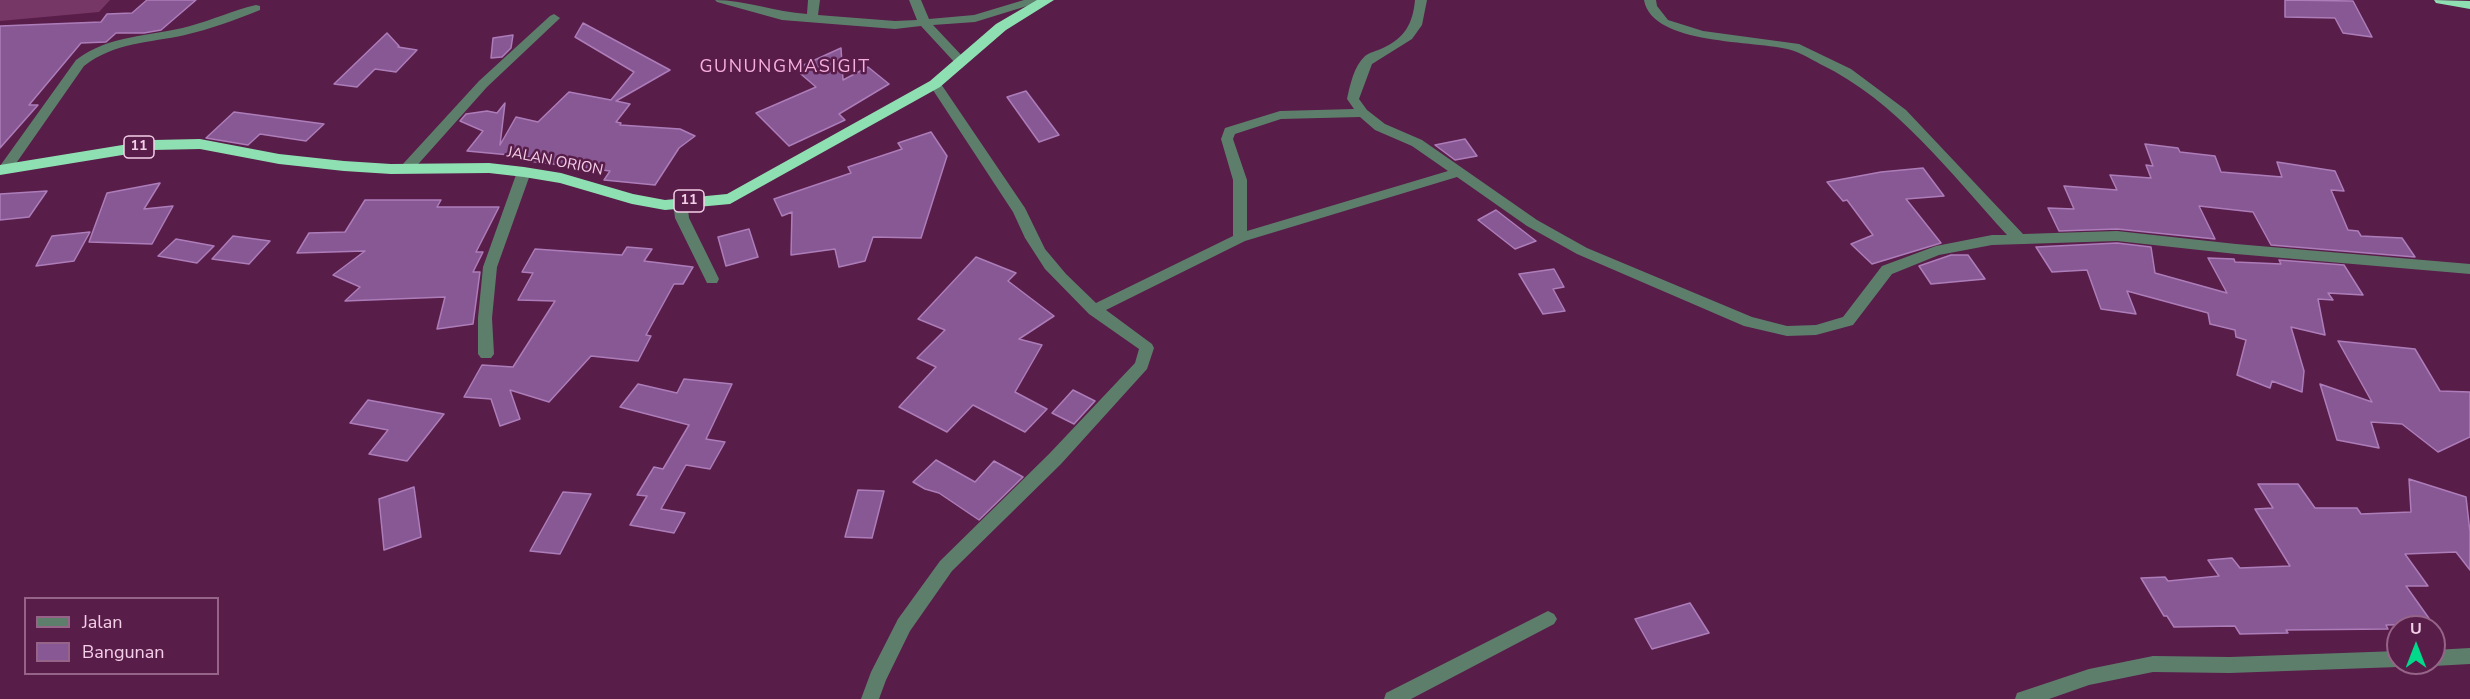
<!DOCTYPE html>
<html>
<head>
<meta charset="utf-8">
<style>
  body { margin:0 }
  #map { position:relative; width:2470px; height:699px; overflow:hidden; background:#581d49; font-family:"Nunito Sans",sans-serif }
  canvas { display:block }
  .legend { position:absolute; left:24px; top:597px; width:195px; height:78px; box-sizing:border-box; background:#581d49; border:2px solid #966489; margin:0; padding:8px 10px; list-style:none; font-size:18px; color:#f4cfe8 }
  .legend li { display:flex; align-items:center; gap:12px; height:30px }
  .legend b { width:30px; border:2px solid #966489 }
  .north { position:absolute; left:2386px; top:615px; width:60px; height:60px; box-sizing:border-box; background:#581d49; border:2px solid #966489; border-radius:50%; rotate:0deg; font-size:16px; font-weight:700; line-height:24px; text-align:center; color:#f4cfe8 }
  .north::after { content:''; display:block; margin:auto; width:21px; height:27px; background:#02d98b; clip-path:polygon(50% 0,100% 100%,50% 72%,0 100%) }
</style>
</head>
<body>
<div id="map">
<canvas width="2470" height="699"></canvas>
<ul class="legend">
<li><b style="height:8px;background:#5e7e6c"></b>Jalan</li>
<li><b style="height:16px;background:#875893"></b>Bangunan</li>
</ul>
<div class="north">U</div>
</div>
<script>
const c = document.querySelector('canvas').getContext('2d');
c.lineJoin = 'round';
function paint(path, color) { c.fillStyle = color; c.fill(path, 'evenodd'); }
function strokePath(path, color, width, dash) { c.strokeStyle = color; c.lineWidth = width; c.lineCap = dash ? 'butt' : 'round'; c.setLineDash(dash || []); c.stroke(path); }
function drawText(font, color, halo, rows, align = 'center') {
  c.font = font + ' "Nunito Sans",sans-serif'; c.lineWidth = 5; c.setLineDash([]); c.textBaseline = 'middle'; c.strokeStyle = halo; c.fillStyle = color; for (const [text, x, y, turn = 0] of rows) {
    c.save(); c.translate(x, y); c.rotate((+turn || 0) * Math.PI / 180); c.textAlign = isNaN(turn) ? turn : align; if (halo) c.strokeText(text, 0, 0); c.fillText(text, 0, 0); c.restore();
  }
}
paint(new Path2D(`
  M0 0H110L99 12 0 21Z`), '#773766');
const building = new Path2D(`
  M147 0H196L161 30 144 33H116L106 42 81 43 29 105H38L0 148V26L101 22 107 14 132 13Z
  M2285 0 2353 1 2372 37 2343 33 2335 18 2285 17Z
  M583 23 670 70 616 101 630 104 616 122 621 123 620 125 680 129 695 136 679 148 655 185 604 180 610 171 528 161 531 157 467 151 483 131 460 121 466 114 487 111 497 113 505 103 500 145 516 117 538 122 569 92 611 100 634 72 575 37Z
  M387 33 399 46 398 47 417 50 396 72 375 69 357 87 334 84Z
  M513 35 511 48 502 57 491 58 493 38Z
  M841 48 843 80 868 67 889 84 839 114 845 120 789 146 756 113 816 87 795 69Z
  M1026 91 1059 135 1039 142 1007 97Z
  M234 112 324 124 306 141 260 134 248 145 206 138Z
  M931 132 947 156 921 238 873 237 865 261 839 267 835 249 791 255 792 212 782 216 774 199 851 173 848 167 902 149 898 143Z
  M1465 139 1477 156 1455 160 1435 145Z
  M2145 144 2178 148 2180 152 2215 156 2221 172 2282 177 2277 162 2335 171 2344 191 2331 190 2348 230 2358 231 2361 236 2402 238 2415 257 2271 245 2253 212 2199 206 2215 239 2117 229 2059 231 2048 208 2074 209 2064 186 2117 190 2110 175 2151 178 2146 165 2153 166Z
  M1923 168 1944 196 1906 199 1941 243 1872 264 1851 244 1873 235 1847 200 1843 201 1827 182 1881 172Z
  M160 183 144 209 173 206 152 244 89 242 107 193Z
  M47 191 29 217 0 220V194Z
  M365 200H441L437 207H499L476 252H483L473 272H480L473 324 437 329 445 297 345 301 360 287 333 275 365 251 297 253 309 233 345 232Z
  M1496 210 1536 241 1515 249 1478 220Z
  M749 229 758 257 726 266 718 237Z
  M90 232 74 261 36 266 52 236Z
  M233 236 270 241 249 264 212 259Z
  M176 239 214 246 197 263 158 256Z
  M2117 243 2151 247 2155 273 2227 293 2208 258 2234 259 2235 262 2281 264 2279 260 2344 265 2363 295 2328 293 2333 300 2318 299 2325 335 2291 327 2304 371 2302 392 2272 381 2270 388 2237 375 2246 340 2236 337 2235 330 2210 324 2208 313 2127 291 2136 314 2101 309 2087 270 2052 272 2036 247Z
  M627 247 652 249 644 261 693 267 683 284H674L646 335 651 336 638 361 591 356 549 402 510 390 520 419 500 426 491 399 464 397 482 365 513 367 555 301 518 300 533 273 522 272 535 249 622 255Z
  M1951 255H1968L1985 279 1931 284 1919 266Z
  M976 257 1016 273 1008 281 1054 316 1019 339 1042 345 1015 392 1047 409 1025 432 973 405 947 432 899 407 936 367 917 358 945 330 918 319Z
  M1554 269 1564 287 1553 289 1565 311 1543 314 1519 274Z
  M2338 341 2415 349 2440 391 2470 392V437L2438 452 2402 424 2371 422 2379 448 2337 440 2320 384 2372 402Z
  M684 379 732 384 706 439 725 442 710 469 686 465 661 509 685 513 674 533 630 525 647 496 637 495 654 467 663 469 689 425 620 407 638 384 677 393Z
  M1073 390 1095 401 1074 424 1052 413Z
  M368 400 444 414 407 461 369 454 388 430 350 423Z
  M936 460 975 482 994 461 1023 477 979 520 939 493 925 489 913 482Z
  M2409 479 2466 497 2470 532V570L2456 552 2405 554 2428 586H2406L2433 624 2386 625 2388 629 2286 630 2288 633 2240 634 2235 626 2174 627 2167 616H2164L2141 578 2165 577 2168 581 2219 576 2208 560 2232 558 2240 568 2290 566 2255 509 2273 508 2258 484H2298L2315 508H2357L2361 514 2411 512Z
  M414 487 421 537 384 550 379 499Z
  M858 490 884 491 872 538 845 537Z
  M563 492 591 494 560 554 530 551Z
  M1690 603 1709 633 1652 649 1635 619Z`);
paint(building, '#875893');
strokePath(building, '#ad7dba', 1.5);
paint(new Path2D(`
  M715 0C746 0 775 12 807 14L808 0H820L818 15 895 21 917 20 909 0H921L929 19 974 15 1024 0H1042L1040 2 975 22 933 25 965 59 967 62 961 66 957 65 921 26 895 29 782 20 717 2Z
  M1415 0H1427L1422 25 1412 39 1372 64 1359 99 1367 110 1385 124 1422 140 1537 220 1587 248 1752 317 1787 326 1816 325 1843 317 1882 266 1936 246 1992 235H2007C1950 173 1897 101 1820 64 1811 59 1801 53 1791 50 1756 40 1652 46 1644 0H1656L1657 6 1668 20 1703 31 1799 44 1851 69 1906 110 2023 234 2117 231 2236 244 2470 264V274L2236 254 2117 241 1992 245 1939 255 1892 274 1853 325 1816 335 1787 336 1744 326 1577 254 1527 226 1457 177 1245 241 1106 310 1152 344 1154 348 1147 369 1061 464 952 571 910 631 886 680 879 699H861L871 672 898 619 940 561 1049 454 1135 363 1139 349 1089 314 1045 269 1025 238 1013 212 929 84 931 81H939L1025 208 1045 249 1066 274 1096 303 1233 236V180L1221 139 1225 128 1280 111 1354 109 1347 99C1350 85 1354 66 1365 56 1370 52 1377 51 1383 48 1405 38 1413 23 1415 0ZM1360 117 1375 130 1412 146 1448 171 1247 231V180L1233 139 1235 134 1281 119Z
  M256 5 260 6V10C235 20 211 29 185 35 149 43 115 42 84 66L10 172H0V166L76 60C110 34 150 37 190 26 212 20 234 10 256 5Z
  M554 14 560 18 558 20 487 87 412 171H402L400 168 402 165 479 81 550 16Z
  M524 168 531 172 497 267 492 318 494 354 491 358H481L478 354V318L483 267 517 172Z
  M680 197 687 202 689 218 719 279 717 283H707L675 218 673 202Z
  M1548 611 1554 614 1557 619 1554 624 1411 699H1384L1386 693Z
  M2470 648V664L2434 666 2427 663H2434V650Z
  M2398 651V663H2405L2398 667 2230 673 2153 672 2089 685 2049 699H2015L2017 693 2089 669 2153 656 2230 657Z`), '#5e7e6c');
paint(new Path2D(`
  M1037 0H1054L1006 30 940 87 730 204 665 210 632 204 560 183 524 177 489 173 391 174 344 171 279 164 200 149 153 150 0 175V165L153 140 200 139 279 154 344 161 391 164 489 163 524 167 561 173 633 194 665 200 727 194 930 81 996 24Z
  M2434 0 2470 1V9L2436 3Z`), '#8ee0b2');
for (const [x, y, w] of [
  [139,147,30],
  [689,201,30]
]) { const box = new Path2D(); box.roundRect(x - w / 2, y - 11, w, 22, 4.5); c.fillStyle = '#581d49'; c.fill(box); strokePath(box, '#f4cfe8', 1.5); }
drawText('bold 14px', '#f4cfe8', null, [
  ["11",139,147],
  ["11",689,201]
]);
drawText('15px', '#f4cfe8', '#581d49', [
  ["JALAN ORION",555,162,11]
]);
c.letterSpacing = '1.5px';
drawText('18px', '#f7afe0', '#581d49', [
  ["GUNUNGMASIGIT",785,68]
]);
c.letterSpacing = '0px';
</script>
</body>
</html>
